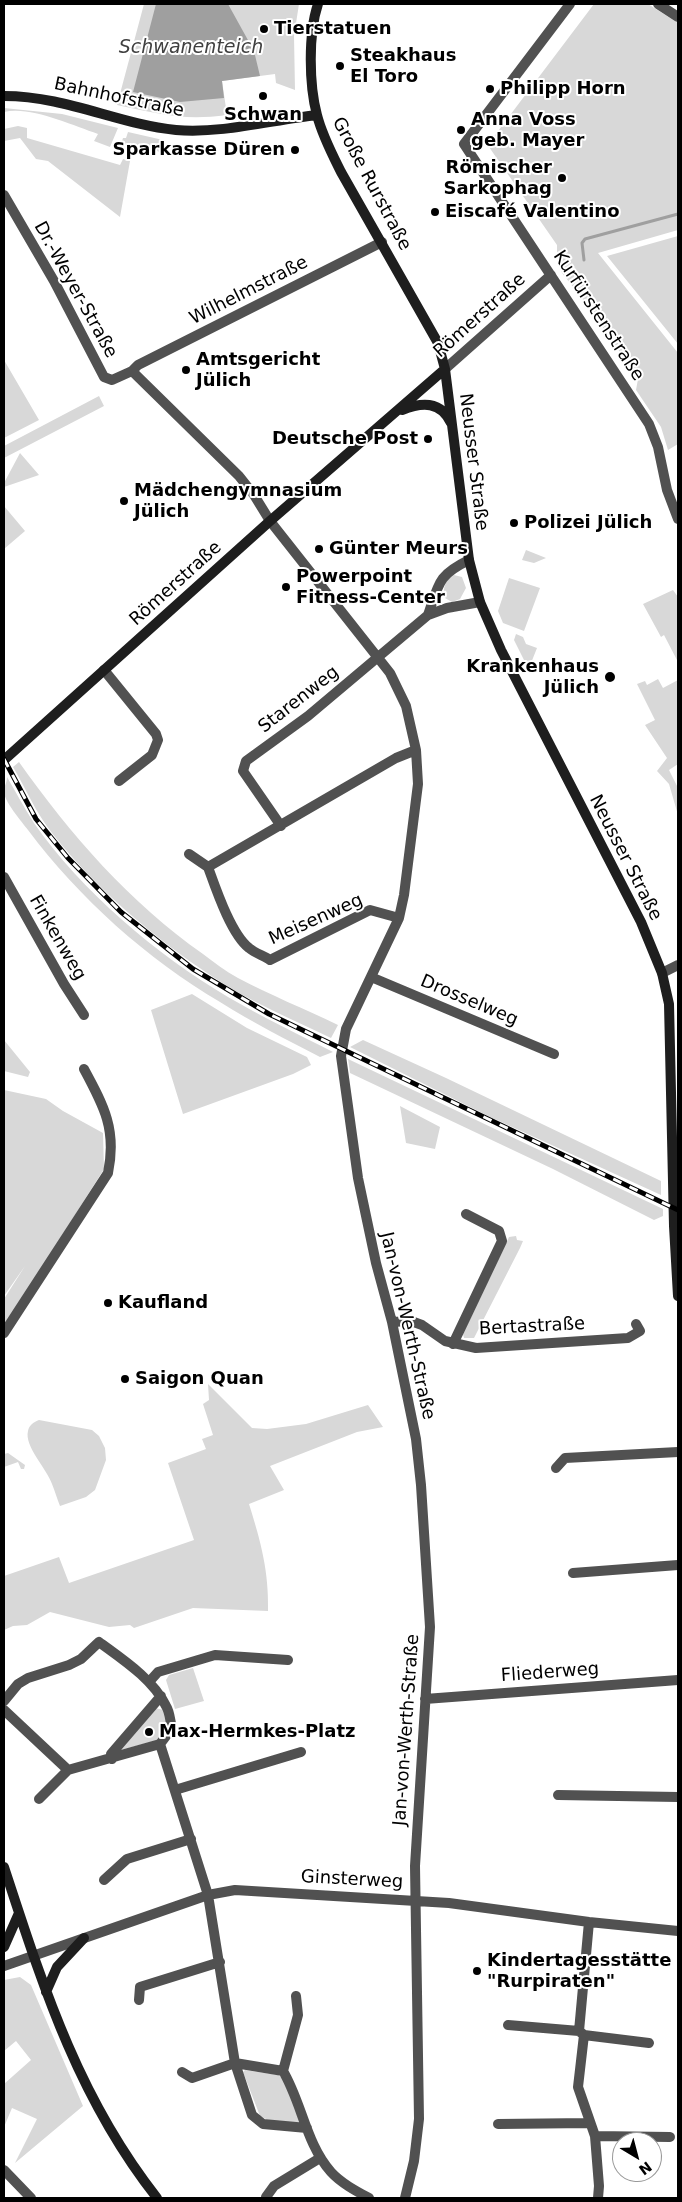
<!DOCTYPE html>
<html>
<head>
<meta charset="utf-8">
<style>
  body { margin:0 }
  #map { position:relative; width:682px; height:2202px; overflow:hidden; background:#fff; font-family:"DejaVu Sans",sans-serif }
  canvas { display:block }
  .frame { position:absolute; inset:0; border:5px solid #000; pointer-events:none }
  .north { position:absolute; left:612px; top:2132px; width:50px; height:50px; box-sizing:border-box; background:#fff; border:1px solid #999; border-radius:50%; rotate:143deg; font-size:14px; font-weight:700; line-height:20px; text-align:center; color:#000 }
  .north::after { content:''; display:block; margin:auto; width:18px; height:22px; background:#000; clip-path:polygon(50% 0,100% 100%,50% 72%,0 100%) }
</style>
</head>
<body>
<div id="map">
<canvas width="682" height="2202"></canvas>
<div class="frame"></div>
<div class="north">N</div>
</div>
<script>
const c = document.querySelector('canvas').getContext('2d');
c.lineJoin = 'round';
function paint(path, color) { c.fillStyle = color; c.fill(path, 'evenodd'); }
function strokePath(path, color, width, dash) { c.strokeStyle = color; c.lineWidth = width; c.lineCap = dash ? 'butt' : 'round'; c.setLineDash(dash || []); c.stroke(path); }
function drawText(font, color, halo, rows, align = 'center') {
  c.font = font + ' "DejaVu Sans",sans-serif'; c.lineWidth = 4; c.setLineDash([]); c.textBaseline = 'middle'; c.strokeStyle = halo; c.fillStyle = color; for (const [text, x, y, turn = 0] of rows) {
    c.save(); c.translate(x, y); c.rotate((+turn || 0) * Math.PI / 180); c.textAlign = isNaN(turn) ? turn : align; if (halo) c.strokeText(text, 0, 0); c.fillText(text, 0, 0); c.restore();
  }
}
paint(new Path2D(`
  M144 4H299L294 36 295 90 276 83 275 74 222 81 227 115C183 121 160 114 117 105Z
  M594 4H648L678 23V230L598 253 678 353V444L668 450 661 427 636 390 638 379 592 311 562 273 557 258V245L489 147V143Z
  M4 108 62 114 118 128 110 147 94 141 98 134C71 125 31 106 4 112Z
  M18 126 27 128V138L120 165 123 159 130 161 120 217 48 161 36 159 20 138 4 141V129Z
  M128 132 163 140 161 148 162 153 157 151 155 156 150 155 149 150 128 144 125 149 120 147 123 138H126Z
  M678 236V344L607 256Z
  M4 360 39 420 4 438Z
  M99 396 104 406 4 458V446Z
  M20 453 39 475 4 487V483Z
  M4 506 25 531 4 549Z
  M526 550 546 558 534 563 522 560Z
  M454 575 462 577 466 588 460 599 452 602 445 598C442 588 445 581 454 575Z
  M509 578 540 588 524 631 503 623 498 611Z
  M673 590 678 597V662L664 635 661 637 643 604Z
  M516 634 523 637 526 644 537 648 531 663 535 665 530 668 527 666 514 640Z
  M658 679 663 688 678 680V764L669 770 678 788V815L669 784 657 771 667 758 645 725 655 720 637 684 645 681 647 685Z
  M19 762C70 834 130 903 203 954 214 962 225 971 238 978 270 995 305 1009 338 1025L331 1038C292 1019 250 1002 213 977 154 938 96 889 52 833 36 813 26 789 13 767Z
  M7 777C16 792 24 808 34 823 81 891 157 955 228 997 262 1017 298 1034 333 1052L320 1057C287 1040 252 1022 220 1002 147 959 79 898 28 830 22 822 3 800 4 791 4 786 7 783 7 777Z
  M192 994 247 1028 307 1057 311 1065 293 1074 183 1114 151 1010Z
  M4 1040 30 1072 28 1077 4 1071Z
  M363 1040 446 1078 661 1181V1195L488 1116 350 1047Z
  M348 1059 663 1209V1216L654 1220 553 1169 350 1073Z
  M4 1090 46 1099 63 1111 103 1133 104 1169 4 1327V1299L25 1266 4 1296Z
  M400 1106 440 1127 435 1149 406 1143Z
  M516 1236 517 1240 523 1241 520 1248 474 1338H464L463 1334 509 1237Z
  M208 1384 252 1428 267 1429 306 1424 368 1405 383 1427 357 1432 270 1466 284 1490 249 1504C261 1542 269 1572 268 1611L193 1608 134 1628 130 1625 109 1627 50 1612 27 1625 13 1626 4 1630V1576L59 1557 69 1583 194 1540 168 1463 206 1449 202 1439 213 1435 203 1404 209 1400Z
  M39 1420 92 1430 99 1436 105 1448 106 1460 95 1490 86 1497 60 1506C57 1499 55 1491 52 1484 47 1469 24 1446 28 1431 29 1425 34 1422 39 1420Z
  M8 1453 25 1465 24 1469H21L18 1462 4 1467V1454Z
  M193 1668 204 1701 175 1709 166 1680 169 1675Z
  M155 1708 164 1710 168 1723 158 1740 117 1751Z
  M20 1977 31 1985 83 2106 15 2163 37 2119 12 2108 4 2127V2084L31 2060 16 2041 4 2051V1980Z
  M245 2070 278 2075 285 2080 300 2123 270 2121 260 2116 243 2072Z`), '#d8d8d8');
paint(new Path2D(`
  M156 4H228L254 51 260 76 222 81 224 98 180 102 133 92Z`), '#9f9f9f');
strokePath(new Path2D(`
  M584 260 582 243 585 239 678 214`), '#9f9f9f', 3);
strokePath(new Path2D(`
  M570 4 464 144 649 424 658 447 667 490 678 519
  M658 4 678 17
  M4 195 54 281 104 377 112 380 132 371 239 476 254 495 270 521 390 673 406 706 416 750 418 784 404 895 399 918 346 1029 341 1056 358 1178 376 1263 392 1322 416 1439 421 1485 430 1627 415 1866 419 2119 414 2161 405 2198
  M445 369 551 275
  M132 371 138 365 382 242
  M428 615C439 583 438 575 469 560
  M104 670 156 734 158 740 152 755 119 781
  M281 826 243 771 246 761 308 716 428 615 447 608 480 602
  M189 854 208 867 396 758 416 750
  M208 867C216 889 231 934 249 948 255 953 264 956 270 960L370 910 399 918
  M4 877 64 984 84 1015
  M662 973 678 965
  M371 977 554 1054
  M392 1322 411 1321 422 1325 445 1341 476 1348 628 1338 640 1331 636 1324
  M4 1333 108 1173C117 1130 104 1106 84 1069
  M453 1344 502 1241 499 1231 466 1214
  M556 1468 565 1458 678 1452
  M573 1573 678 1565
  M149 1682 158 1672 215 1655 288 1660
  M425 1699 678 1680
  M4 1701 18 1684 28 1678 69 1665 81 1659 99 1642C122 1659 153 1679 166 1706 170 1712 170 1721 172 1728L160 1744 68 1770 39 1799
  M4 1710 68 1770
  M160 1744 208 1895 235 2063 283 2071C302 2103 306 2144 331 2172 341 2183 356 2191 369 2198
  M112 1759 111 1754 161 1696
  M175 1790 301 1752
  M558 1795 678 1797
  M104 1880 127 1859 191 1839
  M589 1922 579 2031 584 2035 578 2087 595 2136 599 2186 598 2198
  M4 1966 208 1895 235 1890 449 1903 589 1922 678 1931
  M139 2000 140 1987 220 1962
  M508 2025 579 2031
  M584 2035 649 2043
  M283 2071 298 2015 296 1996
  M182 2072 192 2078 235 2063 252 2115 263 2124 307 2128
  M498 2124 590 2123
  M595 2136 670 2137
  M4 2170 31 2198
  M266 2197 274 2186 320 2158`), '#515151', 10);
strokePath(new Path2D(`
  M318 4C308 34 309 85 317 115 322 135 332 154 341 172L438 343 445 369 469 560 480 602 501 650 641 922 662 973 669 1004 674 1226 678 1296
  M4 96C66 96 117 124 176 130 221 134 272 120 317 115
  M402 410C422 402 441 401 451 423
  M4 760 270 521 445 369
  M4 1867C43 1986 78 2098 157 2198
  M4 1947 19 1913
  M46 1992 57 1967 84 1938`), '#1e1e1e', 10);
const rail = new Path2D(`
  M4 759 36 819 68 858 121 912 193 969 269 1014 678 1210`);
strokePath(rail, '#000', 5);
strokePath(rail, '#fff', 3, [9]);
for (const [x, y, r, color] of [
  [264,29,5,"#000"],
  [340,66,5,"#000"],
  [490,89,5,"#000"],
  [263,96,5,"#000"],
  [461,130,5,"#000"],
  [295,150,5,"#000"],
  [562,178,5,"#000"],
  [435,212,5,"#000"],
  [186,370,5,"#000"],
  [428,439,5,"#000"],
  [124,501,5,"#000"],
  [514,523,5,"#000"],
  [319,549,5,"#000"],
  [286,587,5,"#000"],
  [610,677,6,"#000"],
  [108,1303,5,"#000"],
  [125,1379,5,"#000"],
  [149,1732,5,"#000"],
  [477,1971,5,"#000"]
]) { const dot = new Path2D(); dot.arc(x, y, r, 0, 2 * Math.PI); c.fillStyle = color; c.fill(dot); strokePath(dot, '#fff', 2); }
drawText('bold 18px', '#000', '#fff', [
  ["Tierstatuen",274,29],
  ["Steakhaus",350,56],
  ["El Toro",350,77],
  ["Philipp Horn",500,89],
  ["Schwan",263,115,"center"],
  ["Anna Voss",471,120],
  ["geb. Mayer",471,141],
  ["Sparkasse Düren",285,150,"right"],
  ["Römischer",552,168,"right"],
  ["Sarkophag",552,189,"right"],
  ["Eiscafé Valentino",445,212],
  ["Amtsgericht",196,360],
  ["Jülich",196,381],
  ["Deutsche Post",418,439,"right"],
  ["Mädchengymnasium",134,491],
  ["Jülich",134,512],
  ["Polizei Jülich",524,523],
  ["Günter Meurs",329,549],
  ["Powerpoint",296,577],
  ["Fitness-Center",296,598],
  ["Krankenhaus",599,667,"right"],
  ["Jülich",599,688,"right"],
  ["Kaufland",118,1303],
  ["Saigon Quan",135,1379],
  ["Max-Hermkes-Platz",159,1732],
  ["Kindertagesstätte",487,1961],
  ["\"Rurpiraten\"",487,1982]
], 'left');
drawText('18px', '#000', '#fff', [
  ["Bahnhofstraße",119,98,12],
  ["Große Rurstraße",371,184,62],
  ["Dr.-Weyer-Straße",75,290,61],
  ["Wilhelmstraße",249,291,-27],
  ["Römerstraße",480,316,-42],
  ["Kurfürstenstraße",598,316,57],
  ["Neusser Straße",473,462,83],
  ["Römerstraße",176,584,-42],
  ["Starenweg",299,700,-38],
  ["Neusser Straße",625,858,63],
  ["Meisenweg",316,920,-24],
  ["Finkenweg",57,938,60],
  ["Drosselweg",469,1001,23],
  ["Jan-von-Werth-Straße",407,1326,77],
  ["Bertastraße",532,1327,-3],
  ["Fliederweg",550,1673,-4],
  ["Jan-von-Werth-Straße",407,1730,-86],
  ["Ginsterweg",352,1880,3]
]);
drawText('italic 19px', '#404040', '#fff', [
  ["Schwanenteich",191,48]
]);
</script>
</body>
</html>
